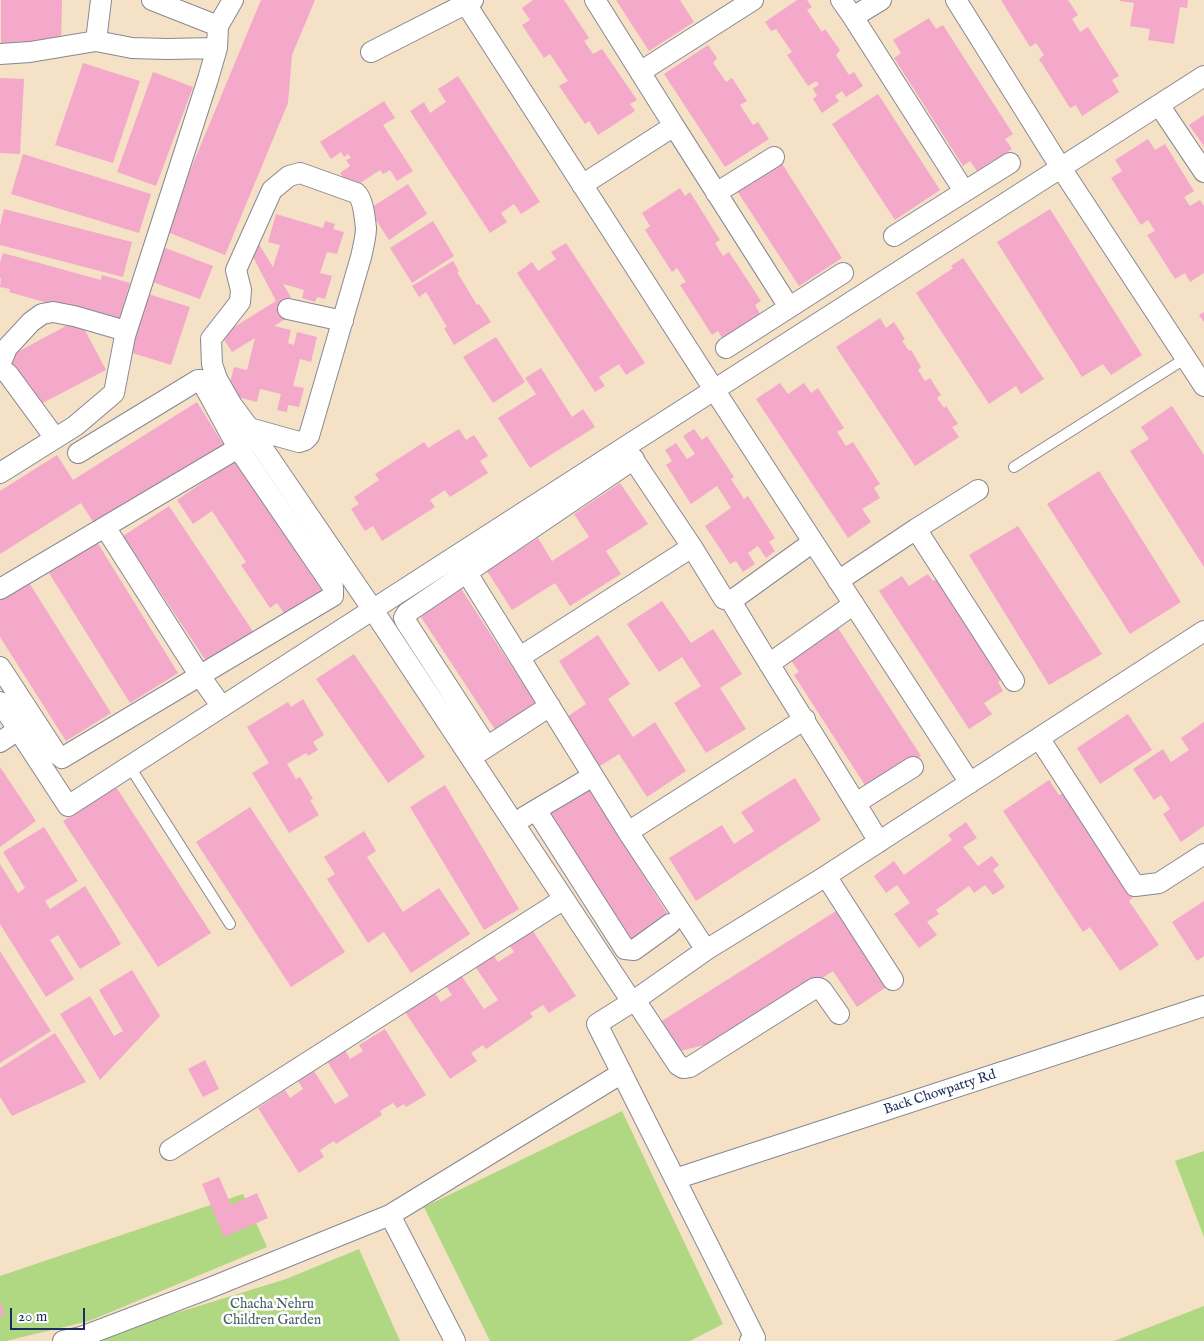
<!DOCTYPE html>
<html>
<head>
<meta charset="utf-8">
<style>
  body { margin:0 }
  #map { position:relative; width:1204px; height:1341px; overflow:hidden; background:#f4e1c6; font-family:"IM FELL English",serif }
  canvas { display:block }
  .scale { position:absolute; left:10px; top:1308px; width:75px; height:22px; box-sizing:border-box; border:2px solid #1b2f5e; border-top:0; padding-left:6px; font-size:15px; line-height:18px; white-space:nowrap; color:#1b2f5e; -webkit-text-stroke:4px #fff; paint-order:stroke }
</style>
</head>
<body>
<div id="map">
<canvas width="1204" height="1341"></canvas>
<div class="scale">20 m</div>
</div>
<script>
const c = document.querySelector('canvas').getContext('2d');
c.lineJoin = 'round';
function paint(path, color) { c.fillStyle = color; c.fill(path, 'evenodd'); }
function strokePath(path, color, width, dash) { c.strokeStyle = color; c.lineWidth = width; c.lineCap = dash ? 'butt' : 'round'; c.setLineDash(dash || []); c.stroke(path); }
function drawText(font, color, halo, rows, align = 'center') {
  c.font = font + ' "IM FELL English",serif'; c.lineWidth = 5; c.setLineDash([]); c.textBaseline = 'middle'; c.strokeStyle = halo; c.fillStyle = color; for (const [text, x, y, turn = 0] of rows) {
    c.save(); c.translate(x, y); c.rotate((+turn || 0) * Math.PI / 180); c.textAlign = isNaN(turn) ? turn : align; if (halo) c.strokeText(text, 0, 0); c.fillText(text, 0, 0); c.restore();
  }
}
paint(new Path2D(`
  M622 1111 723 1324 690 1341H490L424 1207Z
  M1204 1151V1237L1175 1161Z
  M243 1194 267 1247 89 1321 6 1341H0V1276Z
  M359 1249 400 1341H86L286 1279Z
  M1204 1306V1341H1114Z`), '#b0d882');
paint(new Path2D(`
  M1 0H62L61 43H1Z
  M261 0H315L292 55 288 103 225 255 165 231Z
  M533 0H564L589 38 584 41 593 54 602 49 637 100 630 104 635 111 598 135 589 121 585 124 559 86 568 81 550 54 544 58 522 25 530 20 522 8Z
  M616 0H680L694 22 649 51Z
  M797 0H807L812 7 807 10 822 32 825 29 840 50 836 55 849 75 854 72 863 86 846 97 842 91 835 96 839 101 822 113 813 99 817 96 813 89 819 84 816 81 808 86 787 55 792 52 776 29 771 31 765 22Z
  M1001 0H1068L1078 15 1072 19 1080 32 1088 27 1119 76 1112 80 1119 92 1082 116 1076 105 1070 108 1039 59 1044 55 1036 43 1030 47Z
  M1120 0H1188L1187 8 1180 7 1174 44 1148 40 1150 29 1130 26 1134 3 1120 1Z
  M929 18 936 29 943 25 1013 134 1005 139 1012 149 977 171 970 161 963 166 894 58 901 53 893 40Z
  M708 45 717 58 713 63 726 82 732 78 747 101 740 105 753 125 758 122 769 139 725 167 664 74Z
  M83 63 140 81 113 163 55 145Z
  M153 72 193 87 156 186 117 172Z
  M458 76 540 202 521 214 514 204 501 213 507 222 490 233 410 111 424 102 430 113 446 102 438 89Z
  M0 78 24 79 20 154 0 153Z
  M878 94 940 190 895 220 832 124Z
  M384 101 395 118 383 125 413 171 397 181 390 170 383 174 380 170 351 189 340 173 350 166 346 160 351 158 348 154 344 157 341 152 331 159 320 142Z
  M1204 115V146L1189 125Z
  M1148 139 1155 150 1165 144 1194 191 1184 197 1190 206 1200 200 1204 206V273L1190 282 1185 273 1175 279 1147 235 1155 231 1148 220 1141 225 1111 178 1122 171 1115 160Z
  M23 154 151 194 139 233 11 194Z
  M781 162 842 258 799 286 737 191Z
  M408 184 427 214 389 240 369 209Z
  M680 188 685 196 690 192 720 240 715 243 723 256 729 252 761 301 755 305 760 314 722 338 718 331 712 335 680 285 686 282 677 268 672 272 645 230 650 226 642 213Z
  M4 209 132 242 123 277 0 245V226Z
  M1050 209 1142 355 1111 375 1103 364 1082 377 997 242Z
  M276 214 323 228 325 221 335 224 333 229 344 232 337 254 327 252 320 273 332 276 325 299 317 297 315 302 302 298 304 290 283 284 291 297 280 305 287 318 274 326 291 330 288 343 294 345 297 332 317 337 311 362 300 359 293 386 304 388 299 407 288 405 287 412 277 410 281 394 260 389 257 402 227 394 234 367 247 370 255 338 232 352 221 335 276 301 250 251 257 241 273 267 280 245 268 242Z
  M433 221 454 256 412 283 390 248Z
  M566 243 645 363 626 375 619 364 599 377 605 386 595 392 517 273 532 262 538 271 556 259 551 252Z
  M160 246 213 266 200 299 147 280Z
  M3 253 101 280 102 275 130 283 118 323 9 292 10 289 0 287 1 278H0V263Z
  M963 258 1044 379 1021 394 1016 386 989 404 916 293 953 268 951 266Z
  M453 261 459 271 457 272 477 305 479 304 491 322 454 345 444 328 447 327 426 292 419 297 412 286Z
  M145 293 190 307 171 365 126 351Z
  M1204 312V322L1199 315Z
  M880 318 886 328 894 322 905 339 902 341 909 351 911 350 921 367 918 370 925 381 930 378 941 395 937 398 944 408 946 406 958 424 952 427 959 437 915 466 836 347Z
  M79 319 106 370 35 407 8 357Z
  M496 337 525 382 493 403 463 357Z
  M541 368 572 417 583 409 595 427 530 468 498 418 536 394 525 378Z
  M780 383 788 394 804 383 811 393 818 388 844 428 837 432 846 446 853 442 880 484 874 488 880 498 862 509 871 522 848 538 756 399Z
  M197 402 225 447 97 528 81 503 0 554V491L57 455 73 480Z
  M1172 406 1204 455V567L1130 451 1149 439 1141 427Z
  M459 429 466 440 474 435 488 456 480 461 488 473 450 497 445 490 430 500 435 507 382 541 373 526 365 531 351 509 359 504 354 497 379 480 375 474 424 442 428 448Z
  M694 429 702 440 707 436 734 477 731 479 744 499 748 496 775 538 769 542 775 551 766 558 758 546 748 553 755 564 743 572 736 561 730 564 705 526 731 508 717 486 691 504 666 465 672 461 665 450 676 443 687 459 695 454 683 436Z
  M236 460 322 591 285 615 277 603 270 608 241 565 246 562 212 511 193 524 177 500Z
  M1099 471 1181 602 1130 634 1047 504Z
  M620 483 648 524 606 551 621 574 570 606 555 583 512 610 487 571 538 538 552 561 589 537 574 514Z
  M169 506 254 633 208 664 123 536Z
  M1018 526 1102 654 1049 685 969 555Z
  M97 542 178 673 130 703 49 573Z
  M928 574 933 581 938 578 1003 678 998 682 1003 691 984 703 992 714 969 729 879 591 902 576 909 586Z
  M28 581 111 713 66 741 0 637V599Z
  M458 584 538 707 498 734 417 611Z
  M662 601 691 643 713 629 742 674 720 688 746 729 706 753 674 703 701 686 682 657 659 672 627 624Z
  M836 625 921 756 868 790 794 675 799 672 788 656Z
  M598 635 630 684 608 699 633 737 655 722 686 771 647 797 619 754 597 768 564 719 586 704 559 661Z
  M354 654 425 757 388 783 316 679Z
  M303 699 324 735 313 742 318 750 308 756 306 753 287 764 296 779 300 777 313 799 310 800 319 815 289 833 252 773 269 763 247 727 288 702 291 707Z
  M1128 714 1152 750 1100 784 1077 748Z
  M1204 722V826L1181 842 1163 814 1170 809 1161 795 1154 800 1133 769 1163 749 1171 762 1189 750 1181 738Z
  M0 767 36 821 0 847Z
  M795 778 821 820 696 901 669 858 722 825 734 844 754 831 741 812Z
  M1049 780 1059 795 1065 793 1136 894 1129 901 1159 945 1120 971 1090 927 1083 932 1003 811Z
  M445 785 519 909 484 930 410 807Z
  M587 786 669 916 628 942 545 813Z
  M116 787 211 933 158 967 63 821Z
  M250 807 345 952 291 987 196 842Z
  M966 822 977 838 963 847 978 866 992 856 999 865 993 870 1005 887 993 895 985 885 974 893 969 886 936 910 939 914 927 922 937 935 919 948 894 914 910 903 897 885 886 893 874 876 894 861 904 875 952 840 948 835Z
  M44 827 78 881 45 901 50 909 85 886 121 944 80 969 58 935 50 940 74 979 46 997 0 924V864L18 893 25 888 3 852Z
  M364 831 376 851 367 857 403 912 439 888 470 934 411 973 384 932 368 943 327 879 335 874 324 857Z
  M1204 901V956L1197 961 1172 922Z
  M844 906 892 983 857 1007 833 971 729 1039 672 1053 654 1026Z
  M531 928 576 996 549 1013 543 1005 530 1013 533 1017 486 1049 483 1045 471 1053 477 1061 450 1079 405 1012 434 992 441 1002 452 995 445 985 461 975 484 1009 498 1000 474 965 492 953 498 962 514 952 508 943Z
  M0 951 51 1031 0 1063Z
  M132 970 160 1016 100 1080 60 1014 90 996 114 1036 123 1031 99 990Z
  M385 1029 426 1095 406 1107 404 1104 397 1108 393 1103 380 1111 382 1115 336 1144 334 1141 320 1150 324 1157 299 1173 258 1108 285 1090 290 1098 303 1089 298 1081 314 1071 335 1104 349 1096 327 1061 345 1050 350 1059 363 1051 359 1045Z
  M55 1033 86 1082 12 1116 0 1097V1068Z
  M205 1060 219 1089 203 1097 188 1069Z
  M219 1177 231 1205 257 1193 268 1218 224 1237 202 1184Z
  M0 1301 5 1315 0 1316Z`), '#f4a9cb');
const service = new Path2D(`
  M1014 467 1186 358
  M130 767 230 924`);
const minor = new Path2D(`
  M152 0 218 26
  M841 0 853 17 881 0
  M956 0 1061 168 1204 386
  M466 4 715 391 970 783
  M853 17 964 191
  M96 41 101 0
  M371 52 473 0
  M0 54 30 52 96 41 132 48 167 49 217 48
  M640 72 753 0
  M1159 105 1204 172
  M674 126 789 307
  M582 185 674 126 595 0
  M716 193 774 157
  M894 236 1010 163
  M288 309 343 321
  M726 348 843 273
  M0 365 7 348 31 322 42 314 53 312 74 316 126 331
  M0 368 8 374 55 438
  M249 428 299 442 305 440 309 436 361 257C363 248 366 237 366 228 365 219 363 198 356 193L300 173 289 176 272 190 236 270 241 290 240 302 211 339 212 364 217 379 232 405 252 432 253 434 373 610 632 1002
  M625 447 692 547 724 599 731 601C779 682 831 761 879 842
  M0 473 75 426 114 393 125 336 208 79 217 48 218 26 233 0
  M105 527 200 676 222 707
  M916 529 1014 681
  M457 557 628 832 706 950
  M838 581 916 529 978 490
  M0 589 250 441
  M731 601 813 542
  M520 657 692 547
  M769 664 854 604
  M0 667 56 753 62 758 333 596V587L238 448 201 380H198L78 453
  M0 702 68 806 625 447 1204 76
  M1039 738 1135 886 1159 883 1204 854
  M0 742 18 730
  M487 747 406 622 404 618 407 613 634 459
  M476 754 550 706
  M856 803 913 767
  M536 810 625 949 634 950 670 924
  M524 817 593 776
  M628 832 805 719
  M826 876 893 980
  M635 1000 678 1065 683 1068 690 1067 815 988H819L822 990 839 1014
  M170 1150 564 899
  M675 1179 1204 1006
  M63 1341 81 1337 207 1289 390 1215
  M455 1341 390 1215 622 1073
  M750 1341 755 1338 597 1024 635 1000 706 950 826 876 1204 631`);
strokePath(service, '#888892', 12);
strokePath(minor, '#888892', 22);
strokePath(service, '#fff', 10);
strokePath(minor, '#fff', 20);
drawText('14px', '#1b2f5e', '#fff', [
  ["Back Chowpatty Rd",940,1093,-18]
]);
drawText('14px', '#486269', '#fff', [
  ["Chacha Nehru",272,1305],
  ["Children Garden",272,1321]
]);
</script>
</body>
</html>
